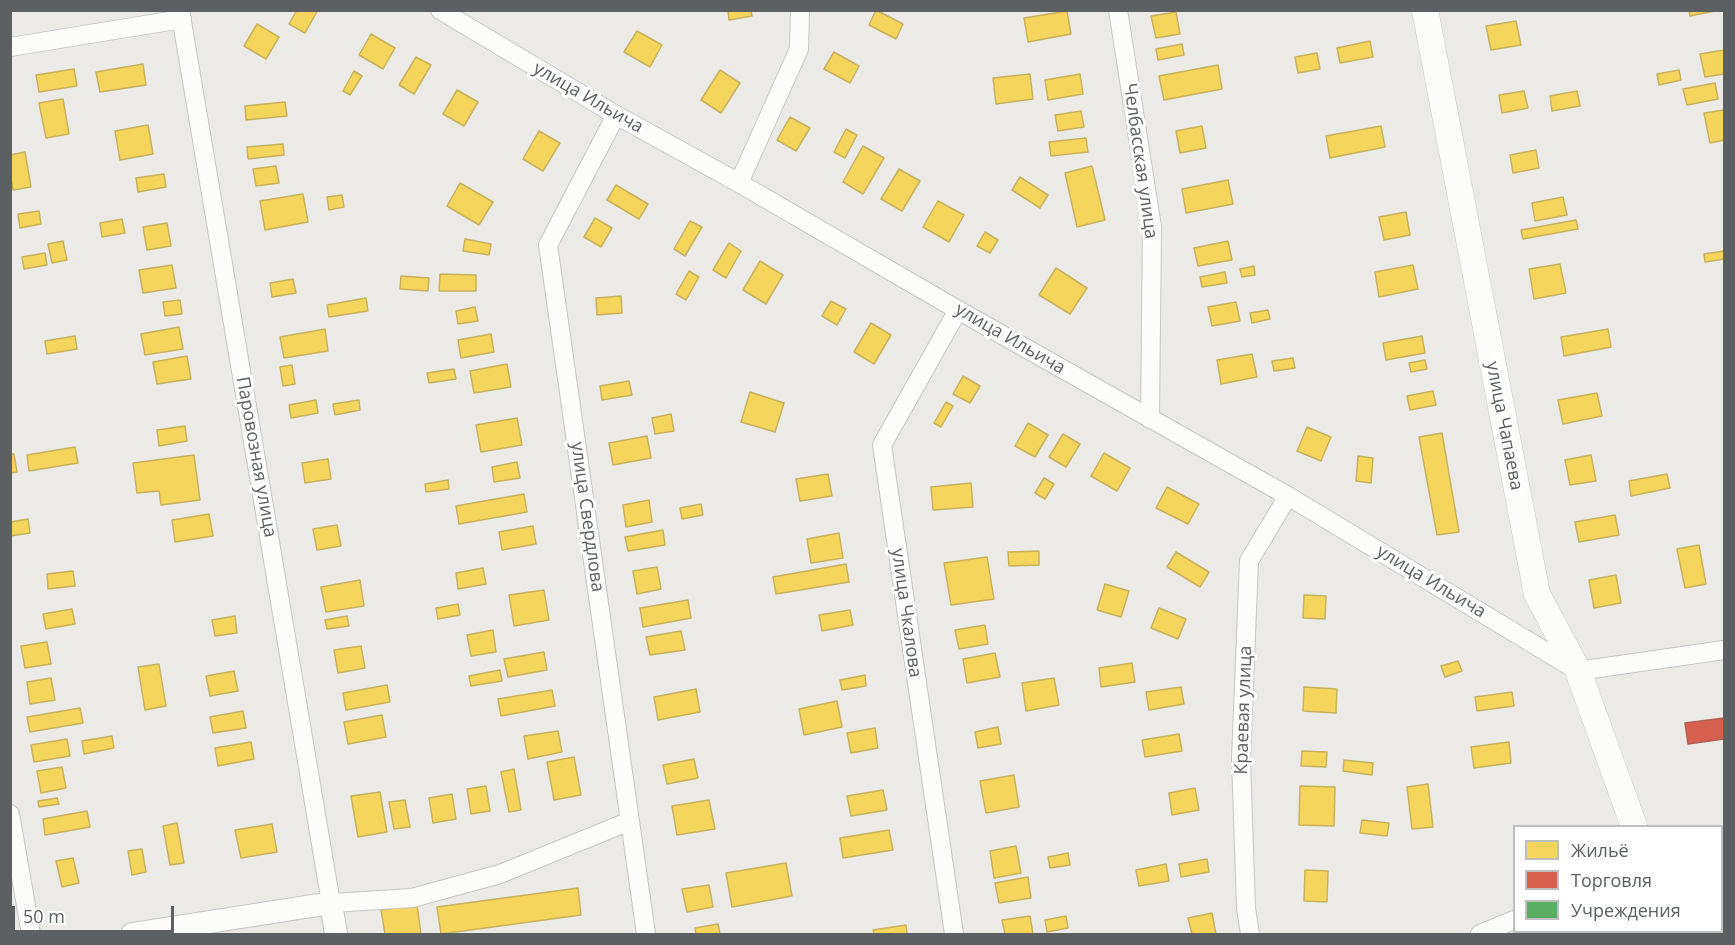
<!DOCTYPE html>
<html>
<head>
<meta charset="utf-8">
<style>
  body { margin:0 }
  #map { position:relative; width:1735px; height:945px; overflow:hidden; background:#ebeae7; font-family:"Open Sans",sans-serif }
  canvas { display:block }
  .frame { position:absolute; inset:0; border:12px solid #5c6063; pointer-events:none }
  .legend { position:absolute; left:1513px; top:825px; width:210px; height:108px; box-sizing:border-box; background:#fff; border:2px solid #bebfc1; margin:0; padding:8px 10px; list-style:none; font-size:18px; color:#5c6063 }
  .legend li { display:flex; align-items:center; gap:12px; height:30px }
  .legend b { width:30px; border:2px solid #bebfc1 }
  .scale { position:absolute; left:12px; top:906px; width:162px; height:27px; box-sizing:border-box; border:3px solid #5c6063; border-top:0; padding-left:8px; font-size:18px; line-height:21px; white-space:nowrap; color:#5c6063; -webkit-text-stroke:4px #fff; paint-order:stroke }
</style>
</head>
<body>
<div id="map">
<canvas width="1735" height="945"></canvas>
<div class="frame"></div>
<ul class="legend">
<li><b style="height:16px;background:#f6d55c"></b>Жильё</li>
<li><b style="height:16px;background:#d6604d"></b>Торговля</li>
<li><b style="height:16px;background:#5aae61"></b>Учреждения</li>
</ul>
<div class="scale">50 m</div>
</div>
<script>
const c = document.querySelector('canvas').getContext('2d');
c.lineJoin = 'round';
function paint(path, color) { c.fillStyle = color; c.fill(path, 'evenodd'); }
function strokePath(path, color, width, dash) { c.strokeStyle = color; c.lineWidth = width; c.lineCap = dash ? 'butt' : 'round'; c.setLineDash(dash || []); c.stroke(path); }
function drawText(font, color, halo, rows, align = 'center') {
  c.font = font + ' "Open Sans",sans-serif'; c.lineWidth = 6; c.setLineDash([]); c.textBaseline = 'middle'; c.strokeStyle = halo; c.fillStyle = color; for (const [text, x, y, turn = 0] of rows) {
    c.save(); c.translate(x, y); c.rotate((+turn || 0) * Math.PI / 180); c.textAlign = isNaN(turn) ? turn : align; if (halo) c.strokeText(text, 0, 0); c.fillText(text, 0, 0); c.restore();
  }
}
const homes = new Path2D(`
  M297 10H318L305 33 289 24Z
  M728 10H751L752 16 729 20Z
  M876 10 903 24 896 39 869 25Z
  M1689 10H1720L1690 16Z
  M1067 11 1071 34 1028 42 1024 18Z
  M1176 12 1180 34 1156 38 1151 16Z
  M1516 21 1521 45 1491 50 1486 26Z
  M257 24 279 37 266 59 244 46Z
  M637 31 662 45 650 67 624 52Z
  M371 34 395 48 383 69 359 55Z
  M1370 41 1373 57 1340 63 1337 48Z
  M1182 44 1184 55 1158 60 1156 49Z
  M1724 50V74L1705 77 1700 54Z
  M834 52 859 66 850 83 824 69Z
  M1317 53 1320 69 1298 73 1295 57Z
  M416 57 431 65 414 94 399 85Z
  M143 64 146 85 100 92 96 72Z
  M1218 65 1222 89 1164 100 1159 76Z
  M74 69 77 86 39 92 36 75Z
  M720 70 740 83 721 113 701 100Z
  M1679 70 1681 80 1659 85 1657 74Z
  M354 71 362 76 350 95 343 91Z
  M1030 74 1033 99 996 104 993 78Z
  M1080 74 1083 94 1048 100 1045 80Z
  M1715 83 1718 99 1687 105 1683 89Z
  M457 90 478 102 464 126 443 114Z
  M1524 91 1528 108 1502 113 1499 95Z
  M1577 91 1580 106 1552 111 1550 96Z
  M63 99 69 134 46 138 39 103Z
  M285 102 287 116 246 120 245 106Z
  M1724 110V140L1710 143 1704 113Z
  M1081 111 1084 127 1058 131 1055 115Z
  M790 117 810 128 796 151 777 140Z
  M148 125 153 154 120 160 115 131Z
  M1202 126 1206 148 1180 153 1176 131Z
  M1381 126 1385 147 1330 158 1326 136Z
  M846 129 857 135 845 158 834 152Z
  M539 131 560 143 543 171 523 159Z
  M1086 138 1088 152 1051 156 1049 142Z
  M283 144 284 155 248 159 247 147Z
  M863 146 884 158 863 194 843 182Z
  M1536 150 1539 168 1513 173 1510 155Z
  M25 152 31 187 13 190 10 174V155Z
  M276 166 279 183 256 186 253 169Z
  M1092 166 1105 220 1077 227 1065 173Z
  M899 169 920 181 902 211 881 199Z
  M164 174 166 187 138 192 136 178Z
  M1020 177 1048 195 1040 208 1012 190Z
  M1228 180 1233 204 1186 213 1182 189Z
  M460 183 493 202 479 225 447 206Z
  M616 185 648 204 639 219 607 200Z
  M303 194 308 222 265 230 260 201Z
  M342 195 344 207 329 210 327 197Z
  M1563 197 1567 215 1535 221 1532 203Z
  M938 201 964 215 949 242 923 227Z
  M39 211 41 224 20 228 18 214Z
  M1406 212 1410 235 1384 240 1379 217Z
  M595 218 612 228 601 247 584 237Z
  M122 219 125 233 102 237 100 223Z
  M1576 220 1578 229 1523 239 1521 230Z
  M690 221 702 227 685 256 674 249Z
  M167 223 171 246 147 250 143 227Z
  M985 232 998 240 990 253 977 246Z
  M465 239 491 244 489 255 463 251Z
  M63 241 67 260 52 263 48 244Z
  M1228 241 1232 260 1198 266 1194 248Z
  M729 243 741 251 726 278 713 270Z
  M1724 251V259L1705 262 1704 254Z
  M45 253 47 265 24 269 22 257Z
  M760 261 783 275 766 304 743 290Z
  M1560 264 1566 293 1534 299 1529 269Z
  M172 265 176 288 143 293 139 270Z
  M1413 265 1418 289 1379 297 1375 272Z
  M1254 266 1255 275 1242 277 1240 269Z
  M1056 268 1087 288 1070 314 1039 295Z
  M689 271 699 277 686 300 676 294Z
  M1225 272 1227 283 1202 287 1200 277Z
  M440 274 476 275V291H439Z
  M401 276 429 278 428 291 400 289Z
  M293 279 296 293 272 297 270 283Z
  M621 296 622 313 597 315 596 298Z
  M366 298 368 311 329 317 327 305Z
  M180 300 182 314 165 316 163 302Z
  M831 301 846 309 837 325 822 316Z
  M1236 302 1240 321 1212 326 1208 307Z
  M475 307 478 321 458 324 456 311Z
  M1268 310 1270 319 1252 323 1250 313Z
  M871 323 891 335 874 364 854 352Z
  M179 327 183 349 145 355 141 334Z
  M325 329 328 351 284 358 280 337Z
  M1608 329 1611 347 1564 356 1561 337Z
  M491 334 494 352 461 358 458 340Z
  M75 336 77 349 47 354 45 341Z
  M1422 336 1425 353 1386 360 1383 343Z
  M1252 354 1257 377 1221 384 1217 360Z
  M187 356 191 379 157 384 153 362Z
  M1293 358 1295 368 1274 371 1272 361Z
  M1425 360 1427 369 1411 372 1409 363Z
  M507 364 511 387 474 393 470 371Z
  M292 365 295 384 283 386 280 367Z
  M454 369 456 379 429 383 427 373Z
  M963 376 980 386 970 403 953 394Z
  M629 381 632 395 602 400 600 386Z
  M1433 391 1436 405 1410 410 1407 396Z
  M750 392 784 403 775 432 741 422Z
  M1597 393 1602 416 1563 424 1558 400Z
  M316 400 318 413 291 418 289 405Z
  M359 400 360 410 335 415 333 404Z
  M946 402 953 406 941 427 934 423Z
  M671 414 674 431 655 434 652 418Z
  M517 418 522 445 481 452 476 425Z
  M1028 423 1048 435 1035 457 1015 446Z
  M185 426 187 441 159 446 157 430Z
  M1307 427 1331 437 1321 461 1297 451Z
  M1442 433 1459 532 1437 535 1419 437Z
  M1063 434 1080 444 1066 467 1049 457Z
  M647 436 651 458 613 465 609 443Z
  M75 447 78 463 29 471 27 455Z
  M1104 453 1130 468 1117 491 1091 476Z
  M10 454H14L17 472 10 473Z
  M194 455 200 500 161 505 159 491 137 493 133 463Z
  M1591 455 1596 481 1570 485 1565 460Z
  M1358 456 1373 458 1371 483 1356 481Z
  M328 459 331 479 305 483 302 463Z
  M517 462 520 478 494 482 492 467Z
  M828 474 832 496 800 501 796 479Z
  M1667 474 1670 488 1631 496 1629 481Z
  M1044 478 1054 484 1045 499 1035 493Z
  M448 480 449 489 426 492 425 484Z
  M971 483 973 507 933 510 931 487Z
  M1167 487 1199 504 1188 524 1156 508Z
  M524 494 527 512 459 524 456 506Z
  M649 500 652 522 626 527 623 505Z
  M701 504 703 515 682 519 680 508Z
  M209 514 213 536 175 542 172 520Z
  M1615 515 1619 535 1579 542 1575 522Z
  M28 519 30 533 10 536V522Z
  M337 525 341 546 317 550 313 529Z
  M533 526 536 544 502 550 499 532Z
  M663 530 665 545 628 551 625 537Z
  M839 533 843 558 811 563 807 539Z
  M1699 545 1706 584 1685 588 1677 549Z
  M1039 551V565L1009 566 1008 552Z
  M1176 552 1209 572 1200 587 1167 567Z
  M987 557 994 599 951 605 944 563Z
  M846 564 849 582 776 594 773 577Z
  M657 567 661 589 637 594 633 571Z
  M483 568 486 584 458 589 456 573Z
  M73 571 75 586 48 589 47 574Z
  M1616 575 1621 603 1594 608 1589 580Z
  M360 580 364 606 326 612 321 587Z
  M1105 584 1129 591 1121 617 1097 610Z
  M544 590 549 620 514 626 509 595Z
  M1304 595 1326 596 1325 619 1303 618Z
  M688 600 691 618 643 627 640 608Z
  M458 604 460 615 438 619 436 608Z
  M1159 608 1186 619 1178 639 1151 628Z
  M72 609 75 624 46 629 43 614Z
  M850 610 853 625 822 631 819 615Z
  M235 616 237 633 215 636 212 620Z
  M347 616 349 626 327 629 325 620Z
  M985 625 988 644 959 649 955 630Z
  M493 630 496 652 471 656 467 635Z
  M681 631 685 650 650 655 646 637Z
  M47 642 51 664 25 668 21 646Z
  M361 646 365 668 338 673 334 650Z
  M544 652 547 670 508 677 504 659Z
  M995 653 1000 677 967 683 963 659Z
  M1458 661 1462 671 1445 677 1441 666Z
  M1132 663 1135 682 1101 687 1099 668Z
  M159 664 166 706 145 710 138 667Z
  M500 670 502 681 471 686 469 676Z
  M234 671 238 691 210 696 206 676Z
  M865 675 866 686 842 690 840 680Z
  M51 678 55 700 30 704 27 682Z
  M1054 678 1059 705 1026 711 1022 683Z
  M387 685 390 702 346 710 343 693Z
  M1181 687 1184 704 1149 710 1146 692Z
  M1304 687 1337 689 1336 713 1303 711Z
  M696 689 700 712 658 720 654 697Z
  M552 690 555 706 501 716 498 699Z
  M1512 692 1514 706 1477 711 1475 697Z
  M837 701 842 727 804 735 799 709Z
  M80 708 83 723 30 732 27 717Z
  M243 711 246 728 213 733 210 717Z
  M382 715 386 737 348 744 344 722Z
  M998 727 1001 744 978 748 975 732Z
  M875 728 878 748 851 753 847 733Z
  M558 731 562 752 528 759 524 736Z
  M1179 734 1182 751 1145 757 1142 740Z
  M112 736 114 748 84 754 82 741Z
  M67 739 70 756 34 762 31 745Z
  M251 742 254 759 218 766 215 748Z
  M1509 742 1511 763 1474 768 1471 747Z
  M1302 751 1327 752 1326 767 1301 766Z
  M574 757 581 795 554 800 547 762Z
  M694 759 698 778 667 784 663 765Z
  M1344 760 1373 763 1372 775 1343 771Z
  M62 767 66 788 41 793 37 771Z
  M514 769 521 810 509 812 501 772Z
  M1014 775 1019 807 986 813 980 781Z
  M1428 784 1433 827 1412 829 1407 787Z
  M486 786 490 811 471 814 467 789Z
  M1300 786 1335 787 1334 826 1299 825Z
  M1195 788 1199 810 1172 815 1169 793Z
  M883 790 887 810 851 816 847 796Z
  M380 792 387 832 358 837 351 796Z
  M452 794 456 819 433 823 429 798Z
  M57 798 59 804 39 807 38 801Z
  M405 800 410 827 394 829 389 802Z
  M709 800 715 829 677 835 672 806Z
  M87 811 90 827 45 835 43 819Z
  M1362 820 1389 823 1387 836 1360 833Z
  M177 823 184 863 170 865 163 826Z
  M272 824 277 852 241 858 235 830Z
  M889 830 893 850 843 858 840 838Z
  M1016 846 1021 873 994 878 990 851Z
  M142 849 146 872 132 875 128 851Z
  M1068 853 1070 865 1050 868 1048 857Z
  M73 858 79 883 62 887 56 861Z
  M1207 859 1209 872 1181 877 1179 864Z
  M786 863 792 896 732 907 726 873Z
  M1166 864 1169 881 1139 886 1136 870Z
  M1305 870 1328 871 1327 902 1304 901Z
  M1028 877 1031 898 999 903 995 883Z
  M709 885 713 907 687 912 682 889Z
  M578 888 581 915 441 934 437 907Z
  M417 905 421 934H385L381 910Z
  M1212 913 1216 934H1192L1188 918Z
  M1030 916 1033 934H1005L1002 920Z
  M1066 916 1068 928 1047 932 1045 920Z
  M718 924 720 934H696L695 928Z
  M906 925 907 934H874L873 930Z`);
paint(homes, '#f6d55c');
strokePath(homes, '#c8b25e', 1.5);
const shops = new Path2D(`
  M1724 718V739L1688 744 1685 723Z`);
paint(shops, '#d6604d');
strokePath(shops, '#b16054', 1.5);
const public = new Path2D(`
  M1722 914H1724V934H1722Z`);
paint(public, '#5aae61');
strokePath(public, '#5b9762', 1.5);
const minor = new Path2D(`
  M180 10 331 903 412 898 500 874 630 821
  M440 10 616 115 739 183 958 310 1288 496 1578 671 1724 650
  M1118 10 1152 227 1150 419
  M10 47 182 19
  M616 115 548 245 646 934
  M739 183 799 49 800 10
  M10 814 31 934
  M954 934 882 445 958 310
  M1250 934 1246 908 1241 759 1249 561 1288 496
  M1480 934 1514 920`);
const tertiary = new Path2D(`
  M132 934 331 903 336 934`);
const secondary = new Path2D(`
  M1425 10 1537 594 1578 671 1634 826
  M1671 932V934`);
strokePath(minor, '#c6c6c6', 20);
strokePath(tertiary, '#c6c6c6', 24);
strokePath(secondary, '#c8c8c8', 27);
strokePath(minor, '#fcfcfb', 18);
strokePath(tertiary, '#fcfcfb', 22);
strokePath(secondary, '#fcfcfb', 26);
drawText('18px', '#5c6063', '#fff', [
  ["улица Ильича",588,98,30],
  ["Челбасская улица",1140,161,82],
  ["улица Ильича",1010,339,30],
  ["улица Чапаева",1504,426,79],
  ["Паровозная улица",256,457,80],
  ["улица Свердлова",587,517,82],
  ["улица Ильича",1431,582,31],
  ["улица Чкалова",906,613,82],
  ["Краевая улица",1244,710,-88]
]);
</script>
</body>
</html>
